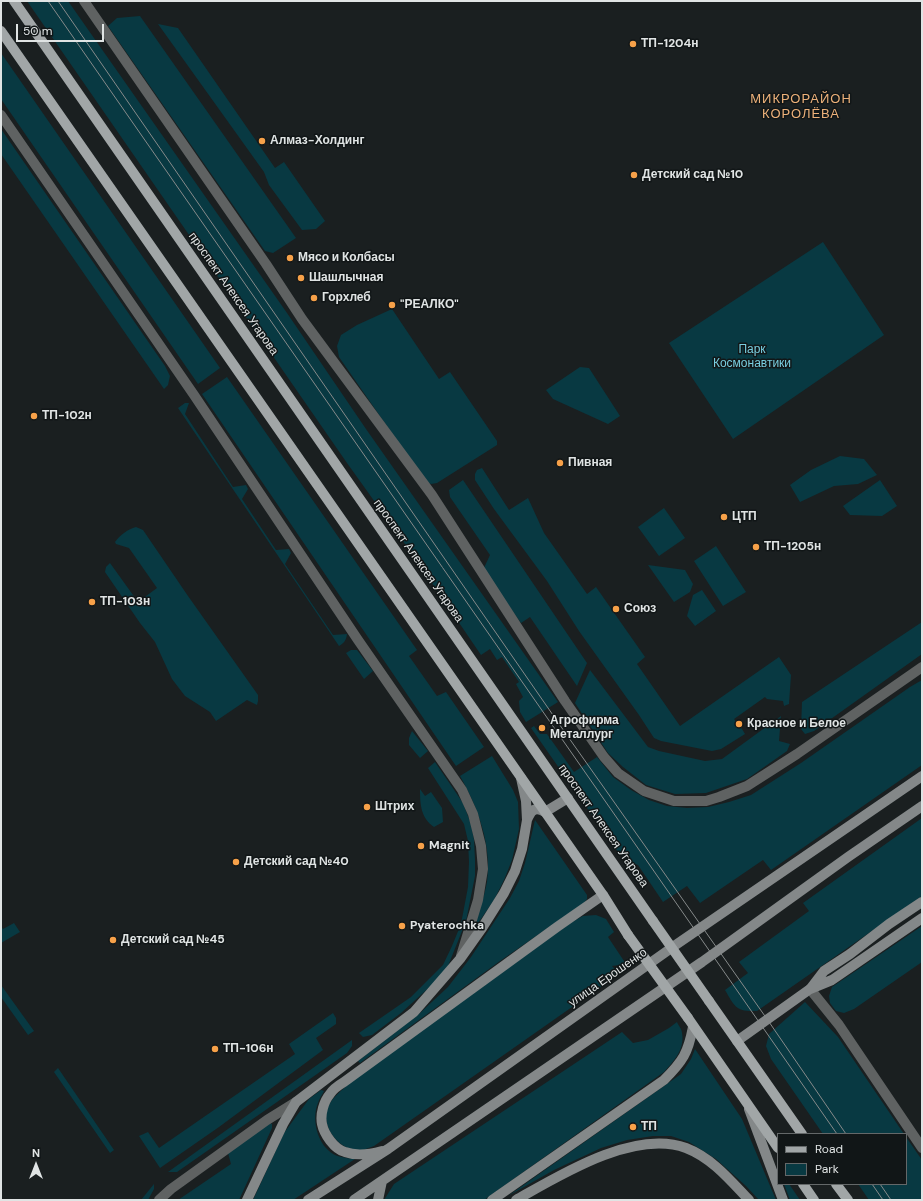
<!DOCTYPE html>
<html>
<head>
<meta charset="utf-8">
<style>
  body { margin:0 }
  #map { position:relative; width:923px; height:1201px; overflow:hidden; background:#1a1f20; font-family:"DM Sans",sans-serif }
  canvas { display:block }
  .frame { position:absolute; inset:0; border:2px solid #e0e4e4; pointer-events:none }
  .legend { position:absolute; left:777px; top:1133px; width:130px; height:52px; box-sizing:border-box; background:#111617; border:1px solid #646869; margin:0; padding:5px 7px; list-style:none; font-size:12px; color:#e0e4e4 }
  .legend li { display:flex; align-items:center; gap:8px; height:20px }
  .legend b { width:20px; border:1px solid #646869 }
  .north { position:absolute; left:16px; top:1145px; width:40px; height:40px; -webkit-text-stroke:3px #111617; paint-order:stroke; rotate:0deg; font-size:11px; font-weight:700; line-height:16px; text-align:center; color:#e0e4e4 }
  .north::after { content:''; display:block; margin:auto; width:14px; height:18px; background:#e0e4e4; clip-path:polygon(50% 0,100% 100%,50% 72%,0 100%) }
  .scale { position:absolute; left:16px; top:24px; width:88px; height:18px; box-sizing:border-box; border:2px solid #e0e4e4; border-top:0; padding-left:5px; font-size:12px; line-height:14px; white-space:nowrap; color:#e0e4e4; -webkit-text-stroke:3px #111617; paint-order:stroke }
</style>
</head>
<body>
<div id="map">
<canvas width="923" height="1201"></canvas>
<div class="frame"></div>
<ul class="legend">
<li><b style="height:5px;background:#a1a6a7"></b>Road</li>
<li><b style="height:11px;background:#083942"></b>Park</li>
</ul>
<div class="north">N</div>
<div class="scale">50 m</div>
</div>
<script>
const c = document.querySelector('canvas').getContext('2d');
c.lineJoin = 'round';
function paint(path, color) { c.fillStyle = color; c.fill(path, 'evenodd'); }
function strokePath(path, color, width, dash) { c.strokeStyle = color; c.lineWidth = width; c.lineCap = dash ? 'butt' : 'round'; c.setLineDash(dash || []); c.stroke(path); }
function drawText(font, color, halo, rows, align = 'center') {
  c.font = font + ' "DM Sans",sans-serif'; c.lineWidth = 3; c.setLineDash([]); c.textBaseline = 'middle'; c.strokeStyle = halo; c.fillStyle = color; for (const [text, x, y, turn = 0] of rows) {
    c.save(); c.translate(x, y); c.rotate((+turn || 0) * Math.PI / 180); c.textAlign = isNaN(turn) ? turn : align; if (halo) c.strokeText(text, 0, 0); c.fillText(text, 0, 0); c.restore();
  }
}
paint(new Path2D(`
  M27 1H68L287 313 366 429 558 702 526 722 520 712 519 701 523 697 516 684 519 682 502 657 497 660 490 649 481 655 415 558 347 463Z
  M140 16 296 238 273 253 265 251 108 26 117 18Z
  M158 24 178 28 275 168 284 162 325 221 316 229 302 230 269 185 264 172Z
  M1 53 220 368 198 384 1 99Z
  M1 129 165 366 170 376 168 385 164 389 1 154Z
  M823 242 884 335 733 439 669 343Z
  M392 309 439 379 450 372 497 441V445L437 483 431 484 425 481 339 357 337 346 341 335 357 325Z
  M580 367 589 368 620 416 608 424 553 399 546 390Z
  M227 377 417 650 409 656 437 696 446 692 484 747 456 766 202 394Z
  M185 403H189L185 414 233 487 246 485 248 489 242 499 276 550 289 549 291 553 285 564 333 635 347 634C346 641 344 643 339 646L178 408Z
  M840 456 864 459 877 475 858 484 834 486 800 502 790 485 811 470Z
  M482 468 509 510 528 498 544 533 587 594 596 587 645 657 637 664 680 726 779 657 791 675 789 704 784 706 783 701 767 699 765 697 734 719 742 729 745 734 721 749 712 751 661 741 654 738 639 715 579 631 547 581 494 509 475 480V474L477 470Z
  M463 480 587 663 577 686 530 617 521 623 483 570 490 555 450 497 449 490Z
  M880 480 897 506 882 516 850 515 843 506Z
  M664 508 685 538 659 556 638 527Z
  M136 527 143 530 188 596 258 695V701L257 705 247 700 216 721 210 712 185 696 172 679 155 642 140 623 105 572 106 567 110 563 138 602 157 588 129 548 116 544 115 542C120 535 128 529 136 527Z
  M716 546 746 592 723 606 694 561Z
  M648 565 685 570 693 584 690 592 674 602Z
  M702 590 716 611 695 626 687 616 693 595Z
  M922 622V654L814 731 805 734 801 729 802 702Z
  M351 650H357L373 671 364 679 346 653Z
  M590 670 648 747 659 751 705 761 722 759 781 716 779 741 790 744 787 751 747 779 706 793 675 794 646 785 623 767 608 753 575 703Z
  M922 680V765L771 870 763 860 700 903 687 886 663 902 638 865 630 862 618 852 531 728 534 726 540 734H547L574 772 597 757 613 777 631 790 649 800 667 806 687 808 708 807 729 802 751 795 801 763 910 687Z
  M412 731 428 751 420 758 409 745V738Z
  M492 756 513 790 518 802 519 829 512 860 504 880 494 900 472 932C477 916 484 899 487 882 492 845 478 808 460 776Z
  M435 762 463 803 471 824 474 840 475 860V876L466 921 448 966 434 983 401 1013 372 1035 363 1037 359 1033 411 997 443 965 452 946 461 924 468 887 469 862 468 841 464 824 428 768Z
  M420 789 425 796 431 792 442 808 443 822 434 827C421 818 420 805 420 789Z
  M922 818V896L757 1011C736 1012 735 1007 725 990L748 973 739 962 809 911 803 903Z
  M535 820 587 895V899L584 903 500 961 360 1063 358 1061 420 1013 448 987 471 957 510 898 519 881 525 863Z
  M596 915 606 919 614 932 608 937 626 964 612 966 619 974 374 1146C371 1147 366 1149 363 1150 343 1153 324 1132 326 1113 328 1100 342 1090 351 1082L570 923 583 916Z
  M14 923 20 932 1 943V926L3 929Z
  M922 926V962L854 1009 844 1013 836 1011 830 1003 829 996 832 987Z
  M1 985 34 1031 28 1035 1 997Z
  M805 1002 838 1037 904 1134H823L771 1059 766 1046 769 1034Z
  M333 1013 336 1018V1024L316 1038 323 1050 219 1127 160 1168 139 1136 148 1132 159 1148 295 1054 289 1044Z
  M677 1022C678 1025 682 1029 682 1033 685 1049 674 1061 664 1072L484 1200H384L394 1184 622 1032 633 1043 648 1040 669 1028Z
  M352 1040V1046L347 1053 177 1172H168Z
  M695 1049 742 1119 776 1200H759L746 1186 716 1159 689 1142 671 1136H653L627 1140 601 1148 554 1170 508 1196 681 1074 691 1059Z
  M58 1068 114 1150 110 1153 54 1072Z
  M321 1090 324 1091C322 1095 319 1099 318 1103 312 1117 316 1139 328 1150 334 1157 346 1158 355 1159L293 1200H253L284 1133 309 1099Z
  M270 1123 272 1124V1128L239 1200H178L231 1164 228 1153Z
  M906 1137 922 1160V1200H869L858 1184H906Z
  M154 1184V1189L148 1200H141Z
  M784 1184H789L800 1200H790Z`), '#083942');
strokePath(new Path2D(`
  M84 1 266 264 302 319 432 495 565 701 604 757 618 773 644 791 674 801H706L719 797 747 786 797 754 922 667
  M1 115 194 395 358 640 462 790 473 814 481 846 483 869 478 900 461 956
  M810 989 839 1025 922 1148
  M159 1200 171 1189 267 1120 296 1102`), '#5f6262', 10);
strokePath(new Path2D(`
  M527 820C531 810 535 806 545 812L568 798
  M811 988 824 971 850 954 889 924 922 902
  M737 1041 810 989 832 980 922 918
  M749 1109 783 1200
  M382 1151C371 1154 356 1156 345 1152 334 1149 324 1134 322 1124 320 1114 324 1101 330 1094 333 1089 339 1085 344 1082L557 927 603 895
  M247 1200 283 1124 296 1102 414 1012 460 959 482 928 504 893 515 871 522 849 527 820 526 801 521 778
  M308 1200 388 1149 677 944 922 776
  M354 1200 702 962 848 857 922 806
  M378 1200 382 1181
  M492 1200 664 1080C683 1061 688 1053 693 1027
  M516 1200C560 1175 634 1129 686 1148 712 1158 730 1180 749 1200`), '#848889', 10);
strokePath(new Path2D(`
  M14 1 653 921
  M1 31 603 895 628 935
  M709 1001 802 1134
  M688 1018 778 1148
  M803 1184 814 1200
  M836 1184 848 1200`), '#a1a6a7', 10);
strokePath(new Path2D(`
  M48 1 837 1134
  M58 1 564 731 767 1019 846 1134
  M872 1184 883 1200
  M880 1184 891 1200`), '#868a8a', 1);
strokePath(new Path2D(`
  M653 921 709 1001
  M628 935 688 1018`), '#a1a6a7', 10);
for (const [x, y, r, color] of [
  [633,44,4,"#f7a149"],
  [262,141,4,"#f7a149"],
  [634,175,4,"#f7a149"],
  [290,258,4,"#f7a149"],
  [301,278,4,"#f7a149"],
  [314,298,4,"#f7a149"],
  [392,305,4,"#f7a149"],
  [34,416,4,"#f7a149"],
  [560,463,4,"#f7a149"],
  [724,517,4,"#f7a149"],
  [756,547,4,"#f7a149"],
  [92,602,4,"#f7a149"],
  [616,609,4,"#f7a149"],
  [739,724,4,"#f7a149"],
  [542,728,4,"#f7a149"],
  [367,807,4,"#f7a149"],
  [421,846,4,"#f7a149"],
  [236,862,4,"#f7a149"],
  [402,926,4,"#f7a149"],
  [113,940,4,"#f7a149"],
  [215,1049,4,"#f7a149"],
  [633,1127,4,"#f7a149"]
]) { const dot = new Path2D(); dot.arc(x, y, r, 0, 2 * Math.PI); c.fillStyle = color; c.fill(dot); strokePath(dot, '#111617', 1.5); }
drawText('bold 12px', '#e0e4e4', '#111617', [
  ["ТП-1204н",641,44],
  ["Алмаз-Холдинг",270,141],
  ["Детский сад №10",642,175],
  ["Мясо и Колбасы",298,258],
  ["Шашлычная",309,278],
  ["Горхлеб",322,298],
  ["\"РЕАЛКО\"",400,305],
  ["ТП-102н",42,416],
  ["Пивная",568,463],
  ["ЦТП",732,517],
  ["ТП-1205н",764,547],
  ["ТП-103н",100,602],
  ["Союз",624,609],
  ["Агрофирма",550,721],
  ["Металлург",550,735],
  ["Красное и Белое",747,724],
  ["Штрих",375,807],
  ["Magnit",429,846],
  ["Детский сад №40",244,862],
  ["Pyaterochka",410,926],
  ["Детский сад №45",121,940],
  ["ТП-106н",223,1049],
  ["ТП",641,1127]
], 'left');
drawText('12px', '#e0e4e4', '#111617', [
  ["проспект Алексея Угарова",233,294,55],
  ["проспект Алексея Угарова",418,561,55],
  ["проспект Алексея Угарова",603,826,55],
  ["улица Ерошенко",608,978,-35]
]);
drawText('12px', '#78cddf', '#111617', [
  ["Парк",752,350],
  ["Космонавтики",752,364]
]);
c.letterSpacing = '1px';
drawText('13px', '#edb17a', '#111617', [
  ["МИКРОРАЙОН",801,100],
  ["КОРОЛЁВА",801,115]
]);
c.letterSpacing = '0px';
</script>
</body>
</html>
